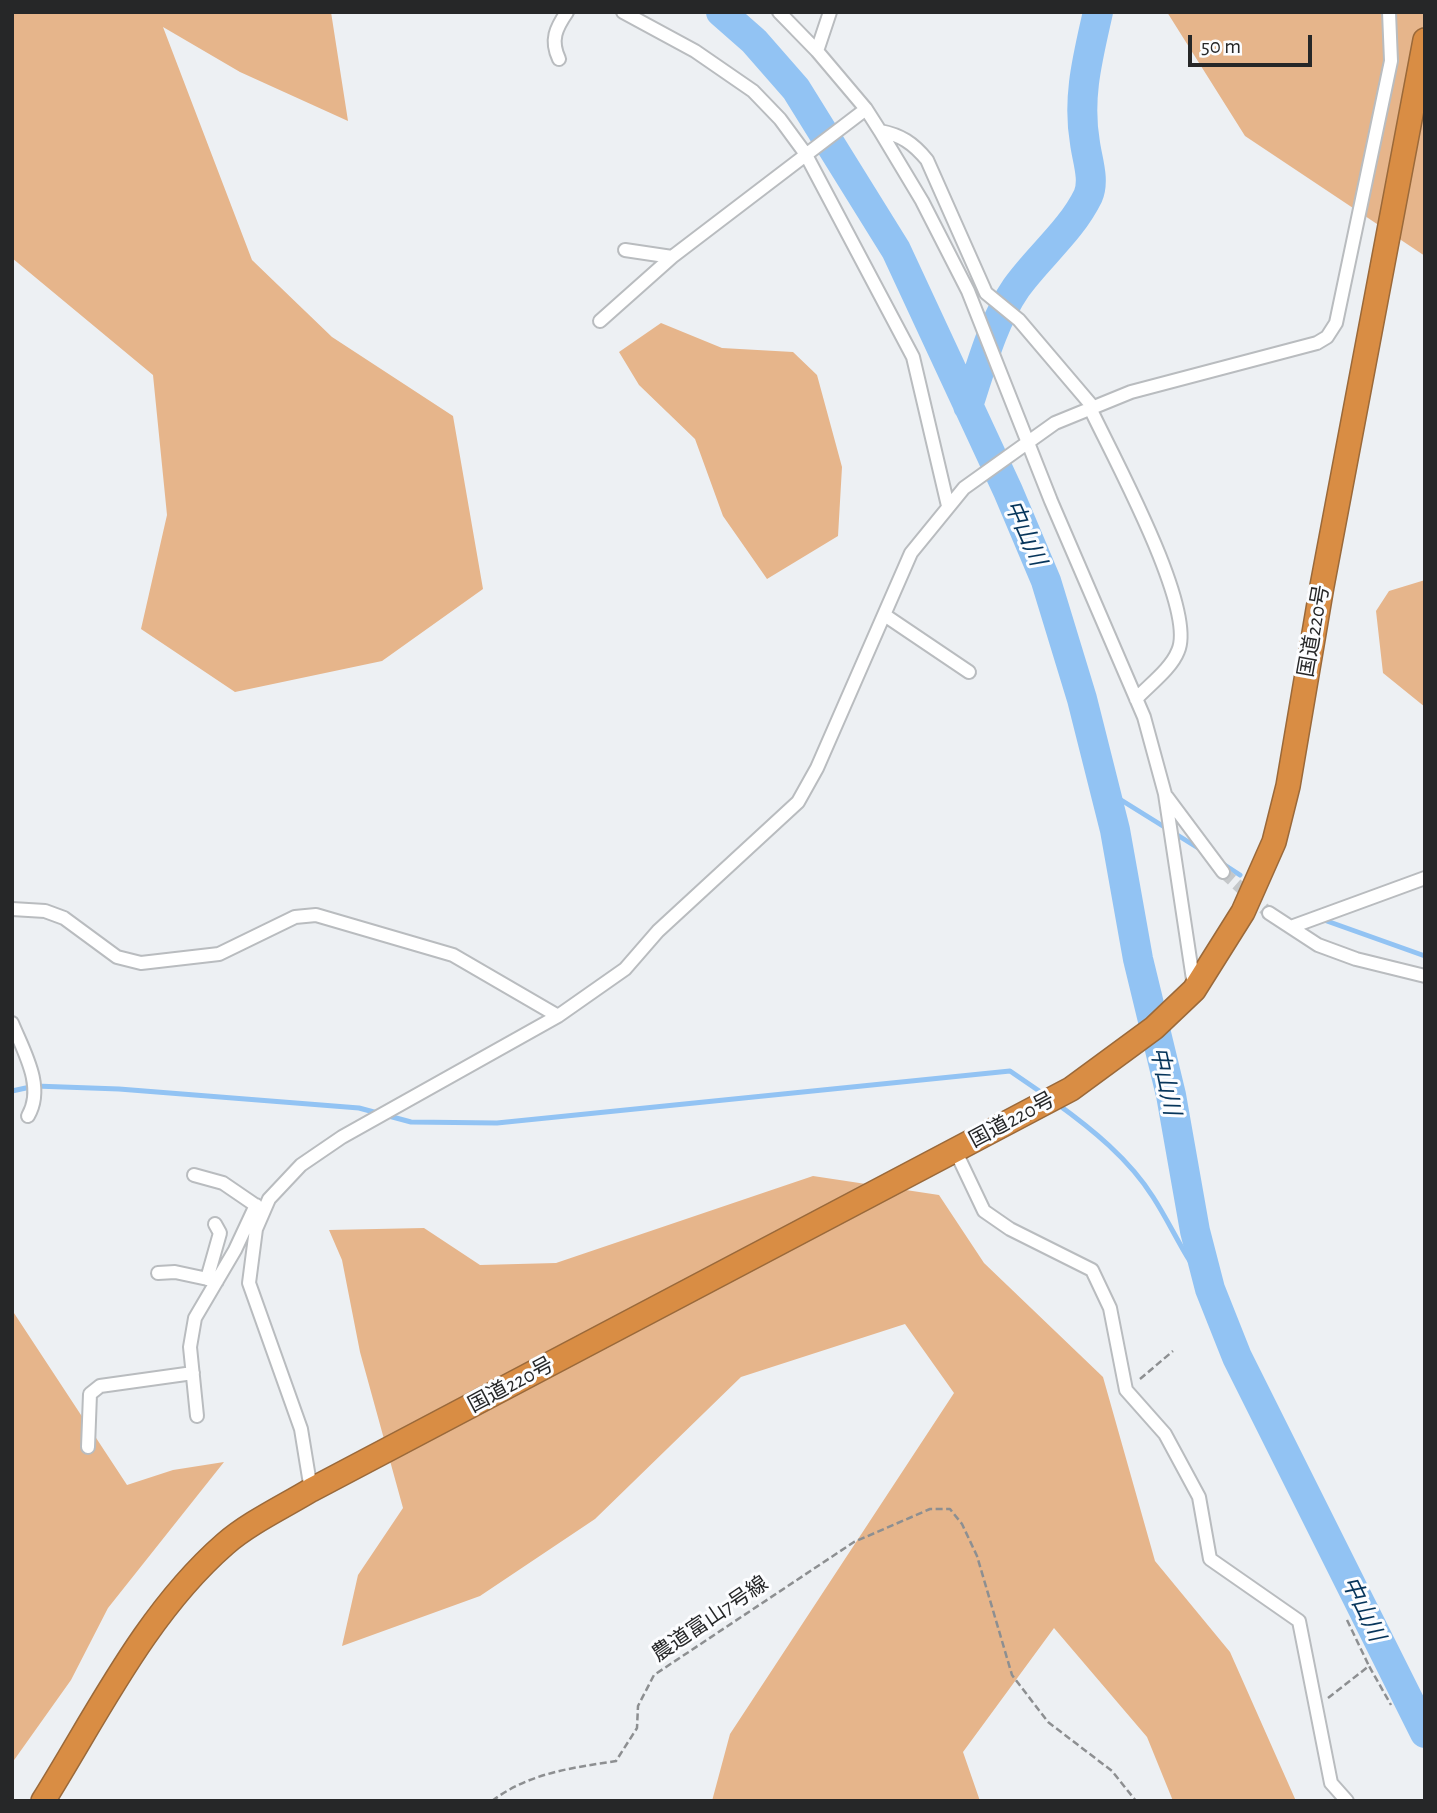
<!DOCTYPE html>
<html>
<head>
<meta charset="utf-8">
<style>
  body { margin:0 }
  #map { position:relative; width:1437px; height:1813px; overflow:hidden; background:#edf0f3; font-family:"Alegreya Sans",sans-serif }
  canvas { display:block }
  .frame { position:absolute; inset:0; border:14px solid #262728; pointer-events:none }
  .scale { position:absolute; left:1188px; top:35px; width:124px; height:32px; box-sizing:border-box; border:4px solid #262728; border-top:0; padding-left:9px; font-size:21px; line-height:24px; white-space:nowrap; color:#262728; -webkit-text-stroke:5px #fcfdff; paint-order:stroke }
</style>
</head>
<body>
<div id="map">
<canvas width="1437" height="1813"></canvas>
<div class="frame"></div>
<div class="scale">50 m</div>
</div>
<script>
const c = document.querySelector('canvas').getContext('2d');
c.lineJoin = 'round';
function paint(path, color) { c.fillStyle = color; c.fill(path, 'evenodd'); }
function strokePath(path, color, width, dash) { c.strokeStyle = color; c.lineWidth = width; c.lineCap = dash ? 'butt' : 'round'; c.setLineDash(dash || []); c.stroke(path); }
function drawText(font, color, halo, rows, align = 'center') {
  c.font = font + ' "Alegreya Sans","Noto Sans JP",sans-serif'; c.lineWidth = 6; c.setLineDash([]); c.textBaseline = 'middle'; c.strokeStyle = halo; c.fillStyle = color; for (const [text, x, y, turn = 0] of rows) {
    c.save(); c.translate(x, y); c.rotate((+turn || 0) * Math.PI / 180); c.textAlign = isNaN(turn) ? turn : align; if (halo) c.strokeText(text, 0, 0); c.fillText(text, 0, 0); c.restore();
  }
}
paint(new Path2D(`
  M12 12H331L348 121 240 72 163 27 252 260 332 337 453 416 483 589 382 661 235 692 141 629 167 515 153 375 12 258Z
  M1167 12H1425V256L1245 136Z
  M661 323 722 348 793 352 817 375 842 467 838 536 767 579 723 516 695 439 639 385 619 352Z
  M1425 580V707L1383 673 1376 611 1389 591Z
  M813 1176 939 1195 984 1263 1103 1377 1155 1561 1230 1652 1296 1801H1173L1147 1737 1054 1628 963 1752 980 1801H712L730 1734 954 1393 905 1324 741 1377 595 1519 480 1596 342 1646 358 1575 403 1508 360 1352 342 1260 329 1230 424 1228 480 1265 556 1263Z
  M12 1310 127 1485 173 1470 224 1462 108 1608 71 1680 12 1763Z`), '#e6b58b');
strokePath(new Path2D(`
  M1105 790 1203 851
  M1220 862 1240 875
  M1324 920 1425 956
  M12 1091 35 1086 119 1089 359 1108 411 1122 497 1123 1010 1071 1045 1095
  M1056 1103C1092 1129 1129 1159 1153 1197 1173 1228 1186 1261 1210 1289`), '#92c3f3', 5);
strokePath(new Path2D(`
  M721 12 754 41 796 89 896 250 1008 491 1046 581 1082 699 1115 830 1138 959 1171 1095 1195 1231 1210 1289 1237 1357 1425 1733
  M968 406C981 367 992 323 1016 288 1038 257 1071 231 1088 196 1095 180 1087 159 1085 143 1077 97 1088 57 1098 12`), '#92c3f3', 30);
strokePath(new Path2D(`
  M1223 872 1269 913`), '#c5c8ca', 12, [12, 6]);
const street = new Path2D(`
  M623 12 695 51 753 91 780 119 805 153 913 357 948 506
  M779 12 817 51 866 109
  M817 51 830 12
  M559 59C550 40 556 28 567 12
  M880 131 922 201 968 291 1051 501 1144 717 1165 794 1194 986
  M625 250 672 257
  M600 321 672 257 866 109 880 131C901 135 913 143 927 160L986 293 1019 320 1093 407
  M1090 408C1111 453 1197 609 1178 651 1171 669 1149 685 1136 699
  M886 616 969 672
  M1167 797 1223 872
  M12 909 45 911 64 918 117 957 141 963 219 954 295 917 316 915 453 955 558 1016
  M1269 913 1318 945 1356 959 1425 976
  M1291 927 1425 878
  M12 1023C24 1052 45 1087 28 1116
  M955 1150 984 1211 1010 1229 1092 1270 1110 1308 1126 1390 1165 1434 1199 1497 1210 1559 1299 1621 1331 1783 1347 1801
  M194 1175 223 1183 261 1209
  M158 1273 175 1272 217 1281
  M207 1279 220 1233 215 1224
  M197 1416 190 1347 195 1318 235 1250 256 1205
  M88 1447 90 1394 100 1386 193 1373
  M311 1490 301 1429 249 1283 256 1229 269 1199 301 1165 342 1137 558 1016 625 969 658 931 798 802 817 768 911 553 964 488 1055 423 1131 392 1317 343 1327 337 1336 323 1391 61 1389 12`);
const highway = new Path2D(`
  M43 1801C98 1713 146 1613 225 1544 249 1523 283 1507 311 1490L1071 1089 1154 1028 1194 990 1243 912 1274 842 1288 786 1322 586 1425 40`);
strokePath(street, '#b9bcbf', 16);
strokePath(highway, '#9a693a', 26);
strokePath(new Path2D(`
  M1140 1379 1173 1351
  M1347 1620 1369 1666
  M1328 1698 1369 1666 1391 1705
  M492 1801C529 1773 571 1768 616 1761L637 1728 638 1706 654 1675 854 1542 930 1509H950L962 1524 977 1556 1012 1675 1048 1722 1112 1771 1136 1801`), '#8d8f91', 2.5, [7, 3.5]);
strokePath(street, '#fff', 12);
strokePath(highway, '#d98d44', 23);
drawText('21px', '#262728', '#fcfdff', [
  ["国道220号",1314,631,-80],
  ["国道220号",1012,1120,-28],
  ["国道220号",511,1385,-28],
  ["農道富山7号線",710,1619,-34]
]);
drawText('italic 23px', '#06355b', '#fcfdff', [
  ["中山川",1025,533,66],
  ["中山川",1165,1081,78],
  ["中山川",1363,1609,64]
]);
</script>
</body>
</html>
